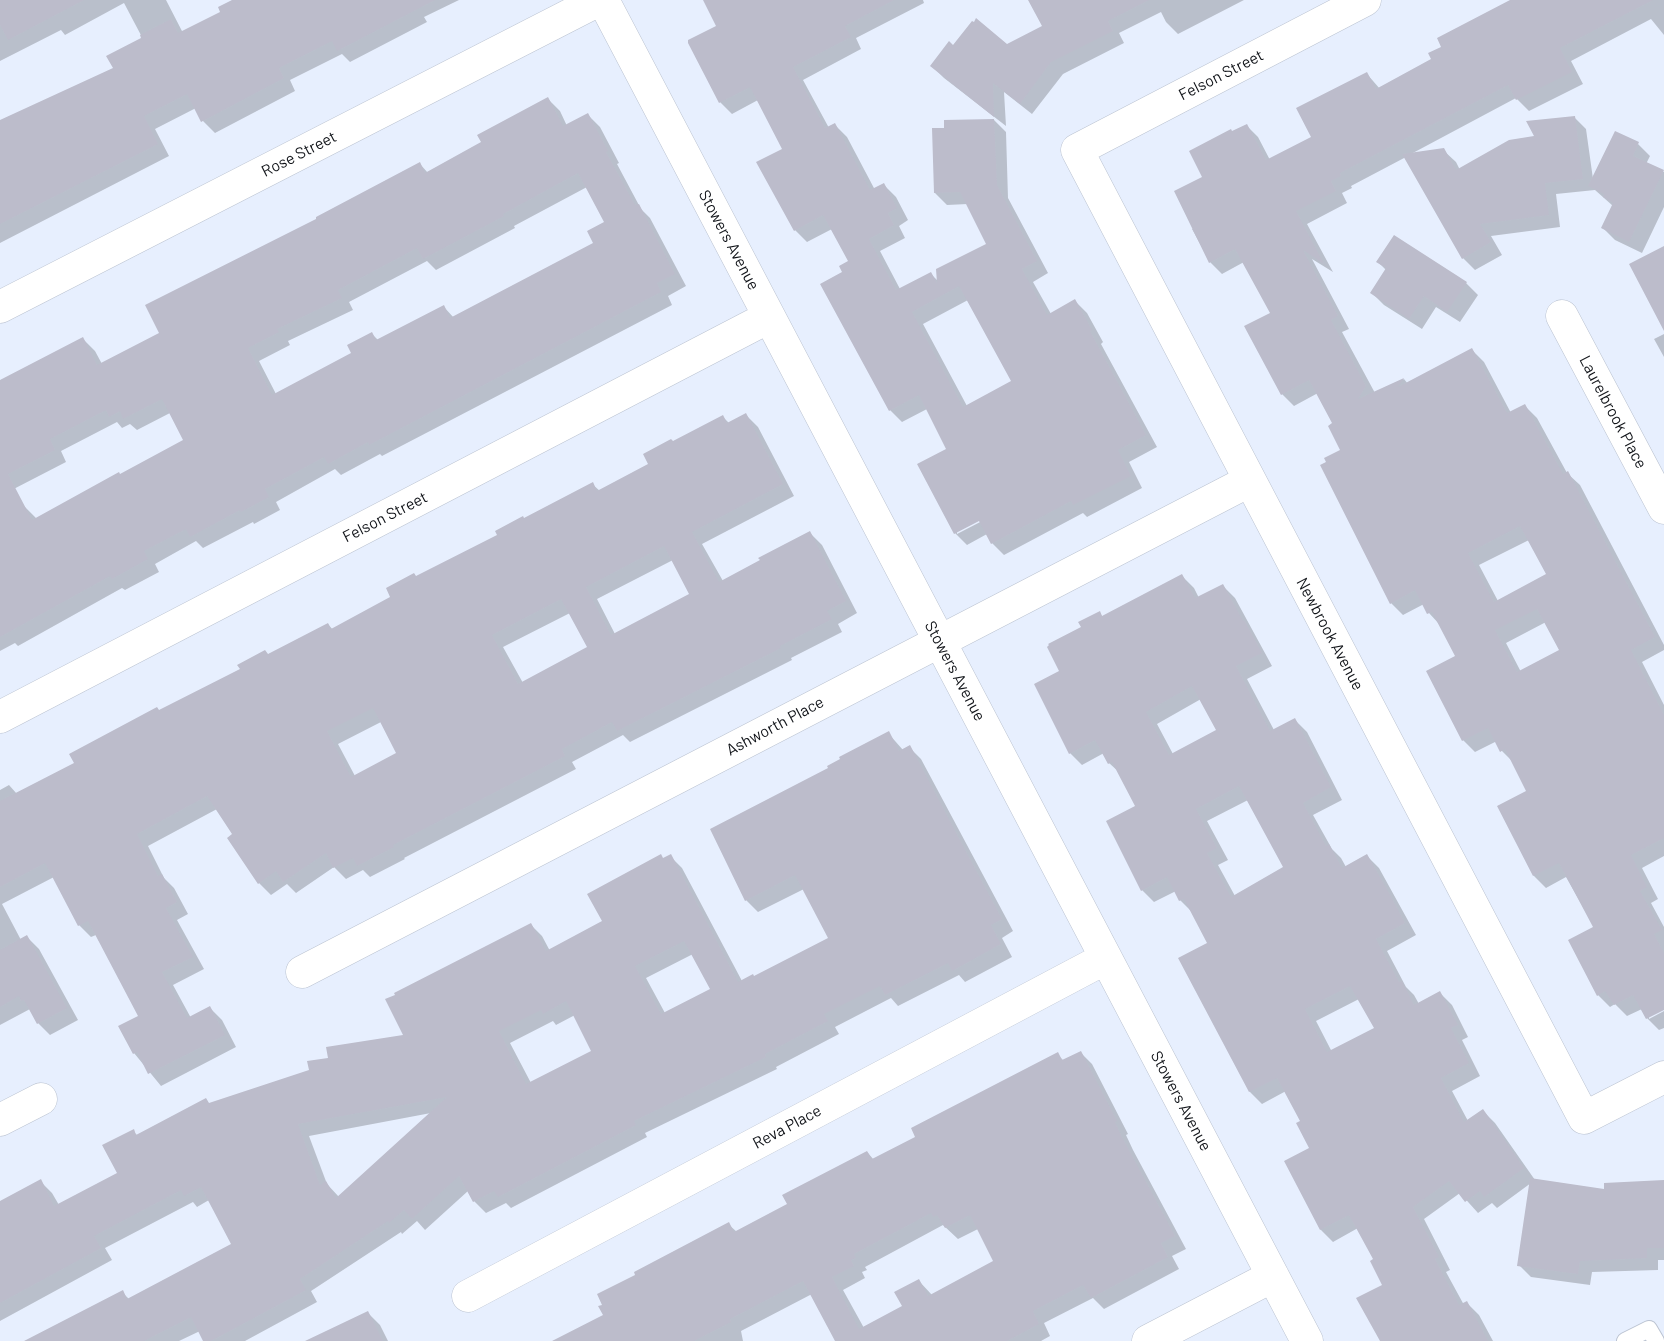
<!DOCTYPE html>
<html>
<head>
<meta charset="utf-8">
<style>
  body { margin:0 }
  canvas { display:block; background:#e7effe }
</style>
</head>
<body>
<canvas width="1664" height="1341"></canvas>
<script>
const c = document.querySelector('canvas').getContext('2d');
c.lineJoin = 'round';
function paint(path, color) { c.fillStyle = color; c.fill(path, 'evenodd'); }
function strokePath(path, color, width, dash) { c.strokeStyle = color; c.lineWidth = width; c.lineCap = dash ? 'butt' : 'round'; c.setLineDash(dash || []); c.stroke(path); }
function drawText(font, color, halo, rows, align = 'center') {
  c.font = font + ' Barlow,sans-serif'; c.lineWidth = 6; c.setLineDash([]); c.textBaseline = 'middle'; c.strokeStyle = halo; c.fillStyle = color; for (const [text, x, y, turn = 0] of rows) {
    c.save(); c.translate(x, y); c.rotate((+turn || 0) * Math.PI / 180); c.textAlign = isNaN(turn) ? turn : align; if (halo) c.strokeText(text, 0, 0); c.fillText(text, 0, 0); c.restore();
  }
}
paint(new Path2D(`
  M0 0H166L183 33 222 13 236 0H459L424 17 427 22 350 62 342 54 290 80 295 91 215 133 203 121 196 108 155 129 169 156 0 243V132L115 68 143 39 124 3 65 35 61 30 0 61Z
  M717 0H923L924 3 856 38 861 49 803 80 829 128 835 125 847 137 875 190 884 185 896 197 908 220 899 226 905 238 880 251 900 289 931 274 938 281 988 244 968 204 947 205 935 193 945 129 994 120 1006 132 1008 198 1048 273 1033 282 1051 314 1075 301 1087 313 1103 342 1101 344 1157 447 1129 462 1142 488 1087 517 1083 513 1004 555 992 543 987 534 967 545 955 533 948 450 927 409 902 422 890 410 844 273 850 262 832 229 807 242 795 230 784 149 758 100 732 114 720 102ZM968 300 1013 382 967 406 923 324ZM985 516 986 519 957 534V530Z
  M1042 0H1244L1178 34 1166 22 1161 12 1119 33 1124 43 1063 74 1032 114 1004 92 1006 126 944 78 932 66 954 47 1007 45 1044 27Z
  M1513 0H1664V35L1651 19 1571 61 1583 84 1529 111 1516 98 1411 154 1443 150 1456 162 1460 170 1536 138 1574 117 1586 129 1593 179 1638 144 1650 156 1646 164 1664 172V207L1642 253 1615 240 1603 228 1613 206 1595 190 1556 194 1560 227 1491 236 1502 255 1475 270 1463 258 1406 157 1351 186 1352 188 1342 193 1347 203 1307 224 1333 272 1312 259 1349 329 1342 332 1375 393 1404 379 1408 384 1472 350 1484 362 1511 413 1525 406 1537 418 1567 473 1580 485 1664 645V650L1642 662 1664 705V856L1642 868 1658 899 1651 903 1664 927V1008L1649 1016V1019L1664 1011V1028L1659 1030 1647 1018 1642 1009 1627 1016 1615 1004 1610 1007 1598 995 1595 928 1566 877 1546 888 1534 876 1499 807 1528 792 1513 762 1502 751 1497 741 1475 752 1463 740 1457 657 1440 625 1429 613 1424 604 1403 615 1391 603 1334 424 1318 393 1294 406 1282 394 1272 313 1244 262 1222 274 1210 262 1192 229 1195 228 1204 177 1232 133 1246 125 1258 137 1270 160 1313 137 1367 74 1380 89 1433 60 1443 47ZM1529 540 1548 575 1498 601 1479 565ZM1546 622 1561 651 1521 672 1506 643Z
  M548 99 560 111 567 126 588 115 600 127 619 163 617 164 641 209 650 218 686 286 668 296 672 305 382 456 380 454 341 475 335 469 276 502 280 510 254 524 253 522 203 548 196 541 155 564 159 572 125 590 122 588 18 646 15 643 0 651V519L24 506 37 519 185 441 170 413 137 430 130 424 122 428 117 422 61 451 66 462 4 494 0 489V415L83 339 95 351 102 364 162 334 319 219 420 164 428 173 483 143ZM587 187 606 222 595 243 454 318 444 307 379 341 371 333 353 353 276 394 259 361 290 345 288 341 353 310 349 302 427 261 436 270 515 228 514 226Z
  M1378 262 1466 283 1478 295 1460 322 1436 307 1422 329 1384 305 1372 293 1386 270Z
  M1664 334V357L1654 339Z
  M746 415 758 427 794 496 702 544 723 581 810 533 822 545 857 613 838 624 842 632 791 658 792 660 630 742 623 735 572 762 576 769 404 858 405 859 370 877 363 870 346 879 334 867 296 893 287 884 271 895 259 883 234 834 217 809 148 846 164 878 174 888 188 914 177 920 204 969 173 985 191 1018 210 1008 222 1020 236 1047 161 1086 134 1053 120 1026 140 1017 96 935 91 937 79 925 54 877 2 904 21 940 27 937 39 949 78 1020 50 1035 38 1023 30 1009 0 1025V790L9 785 17 794 76 764 160 711 328 624 333 630 392 597 417 578 499 536 525 520 592 484 600 491 650 464 723 417 730 424ZM673 560 691 594 615 634 597 599ZM570 613 589 648 523 683 503 647ZM381 722 398 754 355 776 338 744Z
  M1182 576 1194 588 1199 598 1223 586 1235 598 1272 666 1247 679 1274 730 1295 720 1307 732 1342 800 1313 815 1332 849 1341 858 1346 867 1367 856 1379 868 1416 935 1387 951 1406 987 1414 995 1419 1004 1440 993 1452 1005 1468 1037 1462 1040 1480 1076 1452 1091 1468 1121 1483 1111 1495 1123 1535 1180 1606 1190 1664 1182V1260H1658V1270L1592 1272 1590 1285 1531 1277 1519 1265 1531 1183 1497 1208 1492 1203 1478 1213 1460 1193 1424 1219 1450 1270 1446 1272 1464 1305 1467 1303 1479 1315 1493 1341H1381L1384 1285 1375 1260 1358 1228 1333 1242 1321 1230 1286 1162 1311 1148 1303 1122 1286 1091 1262 1104 1250 1092 1180 959 1209 944 1192 912 1180 900 1176 891 1154 902 1142 890 1137 807 1120 773 1109 763 1104 753 1082 765 1070 753 1061 672 1083 628 1099 613 1103 617ZM1201 699 1218 731 1173 754 1157 724ZM1248 800 1285 868 1235 896 1218 865 1228 860 1207 821ZM1359 999 1376 1029 1332 1052 1316 1021Z
  M888 733 903 750 909 747 921 759 1013 931 1002 938 1012 957 965 982 959 975 898 1006 891 998 835 1027 839 1034 776 1067 777 1069 645 1133 647 1137 511 1208 506 1203 486 1213 474 1201 468 1191 425 1230 417 1221 402 1234 401 1232 311 1291 317 1302 245 1341H205L200 1331 179 1341H27L122 1292 129 1299 233 1244 209 1200 197 1207 193 1202 105 1248 112 1260 0 1321V1203L40 1181 52 1193 59 1205 119 1174 133 1131 138 1136 210 1105 310 1071 330 1059 406 1036 530 924 542 936 550 951 604 922 664 859 670 856 682 868 742 981 754 978 830 939 804 889 758 912 746 900 830 768ZM693 954 712 990 665 1013 646 978ZM575 1015 593 1051 531 1083 510 1043 553 1021 556 1025ZM431 1113 339 1197 327 1184 309 1136Z
  M1080 1052 1092 1064 1128 1134 1126 1135 1133 1150 1186 1249 1172 1256 1179 1269 1104 1309 1093 1298 1044 1323 1050 1336 1041 1341H837L812 1294 741 1331 743 1341H555L605 1316 728 1224 737 1232 789 1204 867 1152 874 1160 917 1138 1057 1054 1064 1061ZM943 1225 958 1239 978 1229 995 1262 932 1295 919 1281 904 1307 864 1328 843 1290 865 1278 862 1272 867 1270 865 1267Z
  M368 1313 380 1325 388 1341H308Z`), '#0003');
paint(new Path2D(`
  M0 0H84L8 40 0 25Z
  M232 0H435L337 51 332 41 279 68 284 78 201 122 187 94 144 116 158 144 0 224V120L113 68 106 56 141 38 140 35 171 19 178 33 220 12 218 7Z
  M703 0H894L845 26 851 37 793 67 825 128 835 123 870 190 884 183 897 208 888 213 894 225 869 239 896 290 931 272 937 283 936 269 986 244 960 192 934 193 932 128H944V120L994 119 997 185 1037 261 1022 269 1047 315 1075 299 1092 330 1090 331 1146 435 1118 450 1131 476 1073 505 1071 501 991 544 979 521 954 534 917 464 946 449 919 395 889 411 820 284 842 272 839 266 848 261 823 215 794 231 756 162 782 149 750 87 719 103 688 43V40L716 26ZM959 286 1011 381 963 407 912 312Z
  M1028 0H1149L1108 21 1113 31 1051 62 1020 104 993 83 994 117 930 66 949 41 953 45 972 21 974 22 976 18 1007 44 1042 26Z
  M1510 0H1653L1560 48 1572 72 1516 100 1508 85 1340 173 1341 176 1331 181 1336 191 1296 211 1324 264 1303 250 1338 316 1331 320 1366 386 1358 399 1404 378 1398 387 1472 348 1507 413 1525 404 1563 474 1568 471 1655 637 1631 650 1664 715V838L1631 855 1647 887 1640 891 1662 930 1654 934 1664 953V1010L1646 1019 1633 995 1614 1005 1605 991 1597 996 1568 940 1593 927 1559 863 1533 876 1497 806 1526 791 1505 749 1500 752 1488 728 1462 741 1426 671 1455 656 1432 612 1427 614 1415 590 1390 604 1320 465 1326 462 1324 458 1340 450 1328 426 1332 423 1309 380 1281 395 1244 326 1270 313 1235 249 1209 263 1174 191 1202 177 1189 151 1231 129 1232 131 1247 124 1266 160 1311 137 1296 108 1367 72 1376 89 1431 59 1428 53 1441 47 1437 38ZM1520 526 1546 574 1494 602 1468 553ZM1537 609 1559 650 1517 672 1495 630Z
  M548 97 563 126 588 113 608 151 606 152 635 205 639 204 675 274 657 283 661 292 369 445 368 442 328 464 324 457 265 489 269 497 241 512 240 510 190 537 186 529 144 551 148 559 112 579 110 576 0 637V380L83 337 97 365 159 333 145 305 316 219V217L420 162 425 173 481 142 477 135ZM578 173 604 222 587 231 593 243 450 318 444 305 376 340 372 332 347 345 351 353 272 395 248 348 279 332 277 329 342 298 338 290 417 248 423 259 504 216 503 214ZM162 399 183 440 120 474 119 472 32 520 8 474 55 450 50 439 106 410 109 417 120 411 123 419Z
  M1575 116 1583 179 1545 183 1549 215 1480 224 1491 242 1462 259 1402 154 1444 148 1456 170 1509 140 1534 136 1526 121Z
  M1615 131 1639 142 1633 156 1664 170 1629 242 1601 228 1613 203 1603 197 1604 194 1588 186Z
  M1394 235 1467 282 1447 312 1424 296 1409 319 1370 293 1386 268 1376 262Z
  M1664 246V331L1629 264Z
  M746 413 783 484 692 532 719 582 760 560 758 558 810 531 846 601 827 611 832 619 780 646 781 648 617 731 612 722 562 749 565 756 393 845 394 847 357 866 353 858 333 868 326 853 283 882 276 871 258 884 227 838 232 834 207 796 137 834 158 876 162 874 177 902 166 908 193 957 162 972 187 1018 210 1006 225 1035 148 1074 137 1052 133 1054 118 1026 138 1016 88 921 78 926 45 863 0 887V801L74 763 69 754 157 707 159 710 240 669 237 665 265 650 268 654 328 623 331 629 390 597 386 588 414 573 416 576 497 535 495 531 523 516 524 518 593 482 597 491 648 464 643 454 671 439 673 441 723 415 727 423ZM664 546 689 594 611 635 586 587ZM561 599 587 647 518 684 492 635ZM373 708 396 753 351 777 327 731Z
  M1182 574 1195 598 1223 584 1243 621 1244 620 1262 653 1236 666 1270 731 1295 718 1331 787 1303 803 1326 846 1329 844 1342 868 1367 854 1389 893 1405 923 1376 939 1399 982 1402 981 1414 1005 1440 991 1458 1025 1451 1028 1469 1063 1441 1078 1464 1122 1483 1109 1524 1168 1484 1197 1480 1191 1465 1202 1449 1181 1413 1207 1439 1257 1435 1259 1459 1305 1467 1301 1488 1341H1380L1356 1298 1382 1285 1370 1261 1373 1259 1349 1215 1320 1230 1284 1161 1309 1148 1296 1123 1300 1121 1277 1078 1249 1092 1178 958 1207 943 1184 899 1179 901 1167 877 1141 891 1106 821 1135 806 1112 762 1108 764 1095 740 1069 754 1034 684 1059 671 1047 647 1049 645 1048 644 1081 627 1078 622 1100 611 1102 616ZM1192 686 1216 730 1169 755 1146 712ZM1239 786 1283 867 1231 897 1207 853 1217 848 1196 809ZM1350 986 1374 1028 1327 1052 1305 1009Z
  M889 731 899 751 910 745 962 844 1002 919 991 925 1001 944 952 971 948 963 885 995 880 986 824 1014 828 1021 765 1054 766 1057 634 1121 636 1125 498 1197 494 1191 473 1202 459 1176 412 1219 404 1210 389 1223 388 1221 300 1279 306 1290 211 1341H203L191 1317 144 1341H24L123 1290 127 1299 231 1244 201 1187 184 1196 181 1190 94 1236 101 1248 0 1303V1201L41 1179 54 1206 117 1173 102 1145 134 1129 136 1135 206 1098 209 1103 309 1070 307 1061 328 1058 326 1047 403 1035 385 999 395 995 394 993 531 923 546 951 602 921 587 894 661 854 663 858 671 854 738 982 753 974 754 976 828 938 795 875 745 901 710 829 828 768 827 766 840 759 839 757ZM684 941 710 989 661 1014 635 966ZM566 1001 591 1051 526 1084 499 1031 541 1010 543 1014ZM447 1097 336 1198 326 1181 320 1185 298 1124Z
  M27 935 67 1008 37 1024 24 1000 21 1001 19 996 0 1007V950Z
  M1081 1051 1117 1121 1115 1122 1122 1137 1175 1236 1161 1243 1168 1257 1091 1298 1083 1285 1033 1311 1039 1324 1007 1341H835L803 1281 730 1319 731 1322 694 1341H552L603 1315 598 1306 602 1305 597 1294 635 1275 634 1272 729 1222 734 1232 787 1204 782 1195 867 1151 872 1159 915 1137 911 1128 1058 1052 1062 1060ZM931 1213 933 1217 937 1215 945 1228 970 1215 993 1261 928 1296 919 1279 894 1292 902 1306 859 1329 832 1277 854 1266 851 1260 856 1258 854 1254Z
  M1530 1178 1604 1189V1183L1664 1180V1248H1647V1258L1580 1261 1578 1274 1517 1266Z
  M368 1311 383 1341H305Z`), '#bcbccb');
const lane = new Path2D(`
  M1625 1341 1649 1329 1656 1341`);
const street = new Path2D(`
  M603 0 1307 1341
  M1365 0 1077 150 1584 1118 1664 1077
  M0 307 599 0
  M1562 316 1664 508
  M0 717 769 317
  M302 972 1249 481
  M0 1120 41 1099
  M468 1296 1106 958
  M1148 1341 1273 1276`);
strokePath(lane, '#bbc3d1', 18);
strokePath(street, '#bbc3d1', 33);
strokePath(lane, '#fff', 16);
strokePath(street, '#fff', 32);
drawText('16px', '#101318', '#fff', [
  ["Felson Street",1221,75,-27],
  ["Rose Street",299,154,-27],
  ["Stowers Avenue",729,240,62],
  ["Laurelbrook Place",1613,412,62],
  ["Felson Street",385,517,-27],
  ["Newbrook Avenue",1330,634,62],
  ["Stowers Avenue",955,671,62],
  ["Ashworth Place",775,726,-28],
  ["Stowers Avenue",1181,1101,62],
  ["Reva Place",787,1127,-28]
]);
</script>
</body>
</html>
